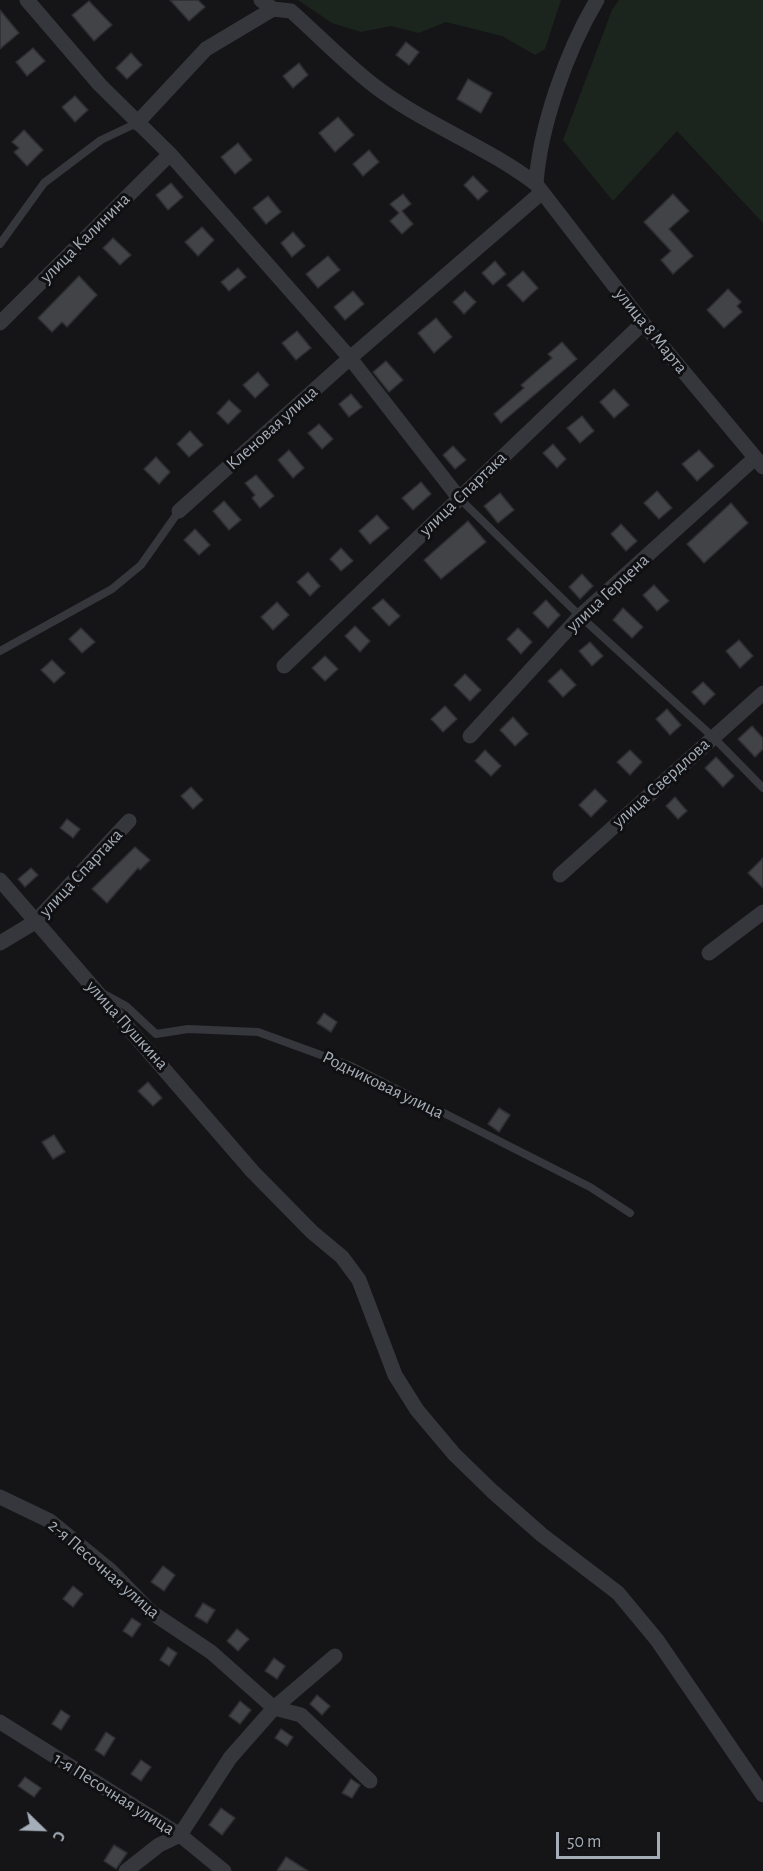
<!DOCTYPE html>
<html>
<head>
<meta charset="utf-8">
<style>
  body { margin:0 }
  #map { position:relative; width:763px; height:1871px; overflow:hidden; background:#151517; font-family:"Alegreya Sans",sans-serif }
  canvas { display:block }
  .north { position:absolute; left:12px; top:1799px; width:60px; height:60px; -webkit-text-stroke:4px #101012; paint-order:stroke; rotate:113deg; font-size:16px; font-weight:700; line-height:24px; text-align:center; color:#a5adb8 }
  .north::after { content:''; display:block; margin:auto; width:21px; height:27px; background:#a5adb8; clip-path:polygon(50% 0,100% 100%,50% 72%,0 100%) }
  .scale { position:absolute; left:556px; top:1832px; width:104px; height:27px; box-sizing:border-box; border:3px solid #a5adb8; border-top:0; padding-left:8px; font-size:18px; line-height:21px; white-space:nowrap; color:#a5adb8; -webkit-text-stroke:4px #101012; paint-order:stroke }
</style>
</head>
<body>
<div id="map">
<canvas width="763" height="1871"></canvas>
<div class="north">С</div>
<div class="scale">50 m</div>
</div>
<script>
const c = document.querySelector('canvas').getContext('2d');
c.lineJoin = 'round';
function paint(path, color) { c.fillStyle = color; c.fill(path, 'evenodd'); }
function strokePath(path, color, width, dash) { c.strokeStyle = color; c.lineWidth = width; c.lineCap = dash ? 'butt' : 'round'; c.setLineDash(dash || []); c.stroke(path); }
function drawText(font, color, halo, rows, align = 'center') {
  c.font = font + ' "Alegreya Sans",sans-serif'; c.lineWidth = 6; c.setLineDash([]); c.textBaseline = 'middle'; c.strokeStyle = halo; c.fillStyle = color; for (const [text, x, y, turn = 0] of rows) {
    c.save(); c.translate(x, y); c.rotate((+turn || 0) * Math.PI / 180); c.textAlign = isNaN(turn) ? turn : align; if (halo) c.strokeText(text, 0, 0); c.fillText(text, 0, 0); c.restore();
  }
}
paint(new Path2D(`
  M298 0H561L545 49 535 55 502 36 446 22 419 33 391 26 361 32 332 23Z
  M619 0H763V223L677 131 613 201 563 140 612 10Z`), '#1c251d');
const building = new Path2D(`
  M170 0H198L205 7 189 21Z
  M89 1 112 25 94 41 72 15Z
  M0 10 19 33 0 49Z
  M406 42 419 52 409 65 396 55Z
  M33 48 45 61 27 76 16 62Z
  M131 53 142 65 127 79 116 68Z
  M299 63 308 75 293 88 283 76Z
  M468 79 492 93 481 113 457 99Z
  M75 96 88 110 75 122 62 107Z
  M338 117 354 135 335 152 319 133Z
  M24 130 43 150 27 166 14 152 19 148 12 142Z
  M238 143 252 160 235 174 221 157Z
  M369 150 379 162 363 176 353 164Z
  M473 176 488 191 478 200 464 185Z
  M171 183 183 197 168 210 156 195Z
  M403 194 411 204 402 211 413 224 402 234 390 221 399 213 390 204Z
  M673 194 689 211 669 229 693 256 673 274 661 260 671 251 644 222Z
  M268 196 281 212 266 224 253 208Z
  M202 227 214 240 198 256 185 242Z
  M293 232 305 246 292 257 281 243Z
  M113 238 131 255 120 265 103 248Z
  M328 256 340 270 318 288 306 274Z
  M495 261 506 274 493 285 482 273Z
  M238 268 246 277 229 291 221 282Z
  M523 271 538 288 523 302 507 285Z
  M79 276 97 295 67 327 62 322 52 332 38 318Z
  M728 289 741 302 737 306 742 312 724 328 707 310Z
  M353 291 364 304 345 320 334 307Z
  M465 291 476 302 464 314 453 302Z
  M436 318 452 337 434 353 418 333Z
  M297 331 311 348 296 360 282 343Z
  M562 342 577 359 501 423 494 414 524 388 521 385 552 358 548 354Z
  M386 361 403 380 389 392 373 372Z
  M258 372 269 385 255 398 243 385Z
  M614 389 629 405 614 418 600 402Z
  M351 394 362 407 349 417 339 404Z
  M229 400 241 411 228 424 217 413Z
  M582 416 594 431 580 443 567 428Z
  M319 424 333 439 322 449 308 433Z
  M190 431 203 445 189 457 177 444Z
  M553 444 566 459 557 468 543 453Z
  M453 446 466 460 455 469 443 455Z
  M289 450 304 468 293 478 278 460Z
  M699 450 714 466 697 481 682 464Z
  M156 457 170 472 159 484 144 469Z
  M256 475 274 496 260 508 252 498 255 495 245 483Z
  M421 482 431 494 413 510 402 498Z
  M657 491 672 508 659 519 644 503Z
  M500 493 514 510 498 523 484 506Z
  M224 501 241 520 229 530 213 511Z
  M731 503 748 523 704 563 687 544Z
  M377 515 389 528 370 544 359 531Z
  M468 521 486 542 441 579 424 560Z
  M621 524 637 541 626 551 611 534Z
  M195 529 210 545 199 555 184 540Z
  M341 548 353 561 341 571 330 559Z
  M308 572 320 586 310 596 297 582Z
  M582 574 593 586 580 599 569 587Z
  M654 585 669 601 657 611 643 595Z
  M383 599 400 616 389 626 372 608Z
  M546 600 560 615 548 628 533 613Z
  M277 602 289 615 273 630 261 617Z
  M623 608 643 627 632 638 613 620Z
  M355 626 370 641 360 652 345 636Z
  M81 628 95 642 82 653 69 639Z
  M518 628 532 642 521 654 507 639Z
  M739 640 753 656 740 668 726 651Z
  M590 642 603 656 592 666 579 651Z
  M325 656 338 669 325 681 312 668Z
  M52 660 65 673 54 683 41 670Z
  M561 669 576 685 563 697 548 681Z
  M465 674 481 690 470 701 454 685Z
  M703 682 715 694 704 705 692 692Z
  M445 706 457 719 443 732 431 719Z
  M667 709 681 725 670 735 656 719Z
  M513 717 528 734 515 746 500 730Z
  M752 726 763 738V749L755 757 738 739Z
  M485 750 501 766 491 776 475 761Z
  M630 750 642 762 630 775 617 762Z
  M716 757 734 776 723 787 705 768Z
  M191 787 203 800 193 809 181 796Z
  M595 789 607 801 591 817 579 805Z
  M675 797 687 811 678 819 666 806Z
  M67 819 80 829 73 838 60 828Z
  M135 847 150 860 140 870 138 868 107 903 92 889Z
  M763 858V888L748 873Z
  M31 868 38 875 25 887 18 879Z
  M324 1013 337 1022 331 1032 317 1023Z
  M148 1082 162 1098 153 1106 138 1091Z
  M499 1108 510 1115 499 1132 488 1124Z
  M54 1135 65 1152 53 1159 42 1142Z
  M163 1566 175 1575 164 1591 151 1582Z
  M73 1586 83 1594 73 1607 63 1599Z
  M203 1603 215 1610 207 1623 195 1616Z
  M132 1618 141 1624 132 1637 123 1631Z
  M237 1629 249 1639 238 1651 227 1641Z
  M168 1647 177 1653 169 1666 160 1660Z
  M274 1658 285 1666 277 1679 265 1671Z
  M317 1695 330 1706 322 1715 310 1704Z
  M240 1701 251 1710 240 1724 229 1716Z
  M61 1710 70 1716 61 1730 52 1724Z
  M281 1729 293 1737 287 1746 275 1738Z
  M106 1732 115 1738 104 1756 95 1750Z
  M141 1760 151 1767 141 1781 131 1774Z
  M25 1777 41 1788 34 1797 18 1786Z
  M351 1779 360 1785 352 1798 342 1793Z
  M221 1808 235 1818 222 1835 209 1825Z
  M114 1845 127 1853 116 1869 104 1861Z
  M286 1857 308 1871H277Z`);
paint(building, '#414347');
strokePath(building, '#2f2f33', 1.5);
strokePath(new Path2D(`
  M0 244 44 183 101 140 137 123
  M459 498 580 616 713 737 763 788
  M0 651 112 589 141 565 179 511
  M104 994 126 1006 156 1034 188 1029 258 1032 351 1066 590 1187 630 1213`), '#35373c', 8);
strokePath(new Path2D(`
  M27 0 100 85 170 154 350 358 459 498
  M261 0 273 9 291 11C318 35 344 62 372 84 423 124 485 145 536 184
  M597 0C567 50 540 126 536 184L643 323 763 467
  M137 123 206 49 273 9
  M0 323 170 154
  M179 511 350 358 541 193
  M284 666 643 323
  M470 736 580 616 755 458
  M560 875 763 693
  M0 880 253 1172 312 1232 342 1257 359 1280 395 1375 417 1410 454 1454 492 1491 542 1535 618 1593 657 1640 763 1795
  M0 943 35 922 129 821
  M709 953 763 912
  M0 1497 50 1521 110 1570 151 1612 211 1652 274 1708 301 1715 370 1781
  M0 1722 180 1835 224 1871
  M126 1871 159 1845 180 1835 230 1758 274 1708 335 1656`), '#35373c', 15);
drawText('18px', '#a5adb8', '#101012', [
  ["улица Калинина",85,238,-45],
  ["улица 8 Марта",651,331,51],
  ["Кленовая улица",272,428,-42],
  ["улица Спартака",463,494,-44],
  ["улица Герцена",608,593,-43],
  ["улица Свердлова",661,783,-42],
  ["улица Спартака",81,873,-47],
  ["улица Пушкина",127,1025,48],
  ["Родниковая улица",383,1085,26],
  ["2-я Песочная улица",104,1569,41],
  ["1-я Песочная улица",114,1794,32]
]);
</script>
</body>
</html>
